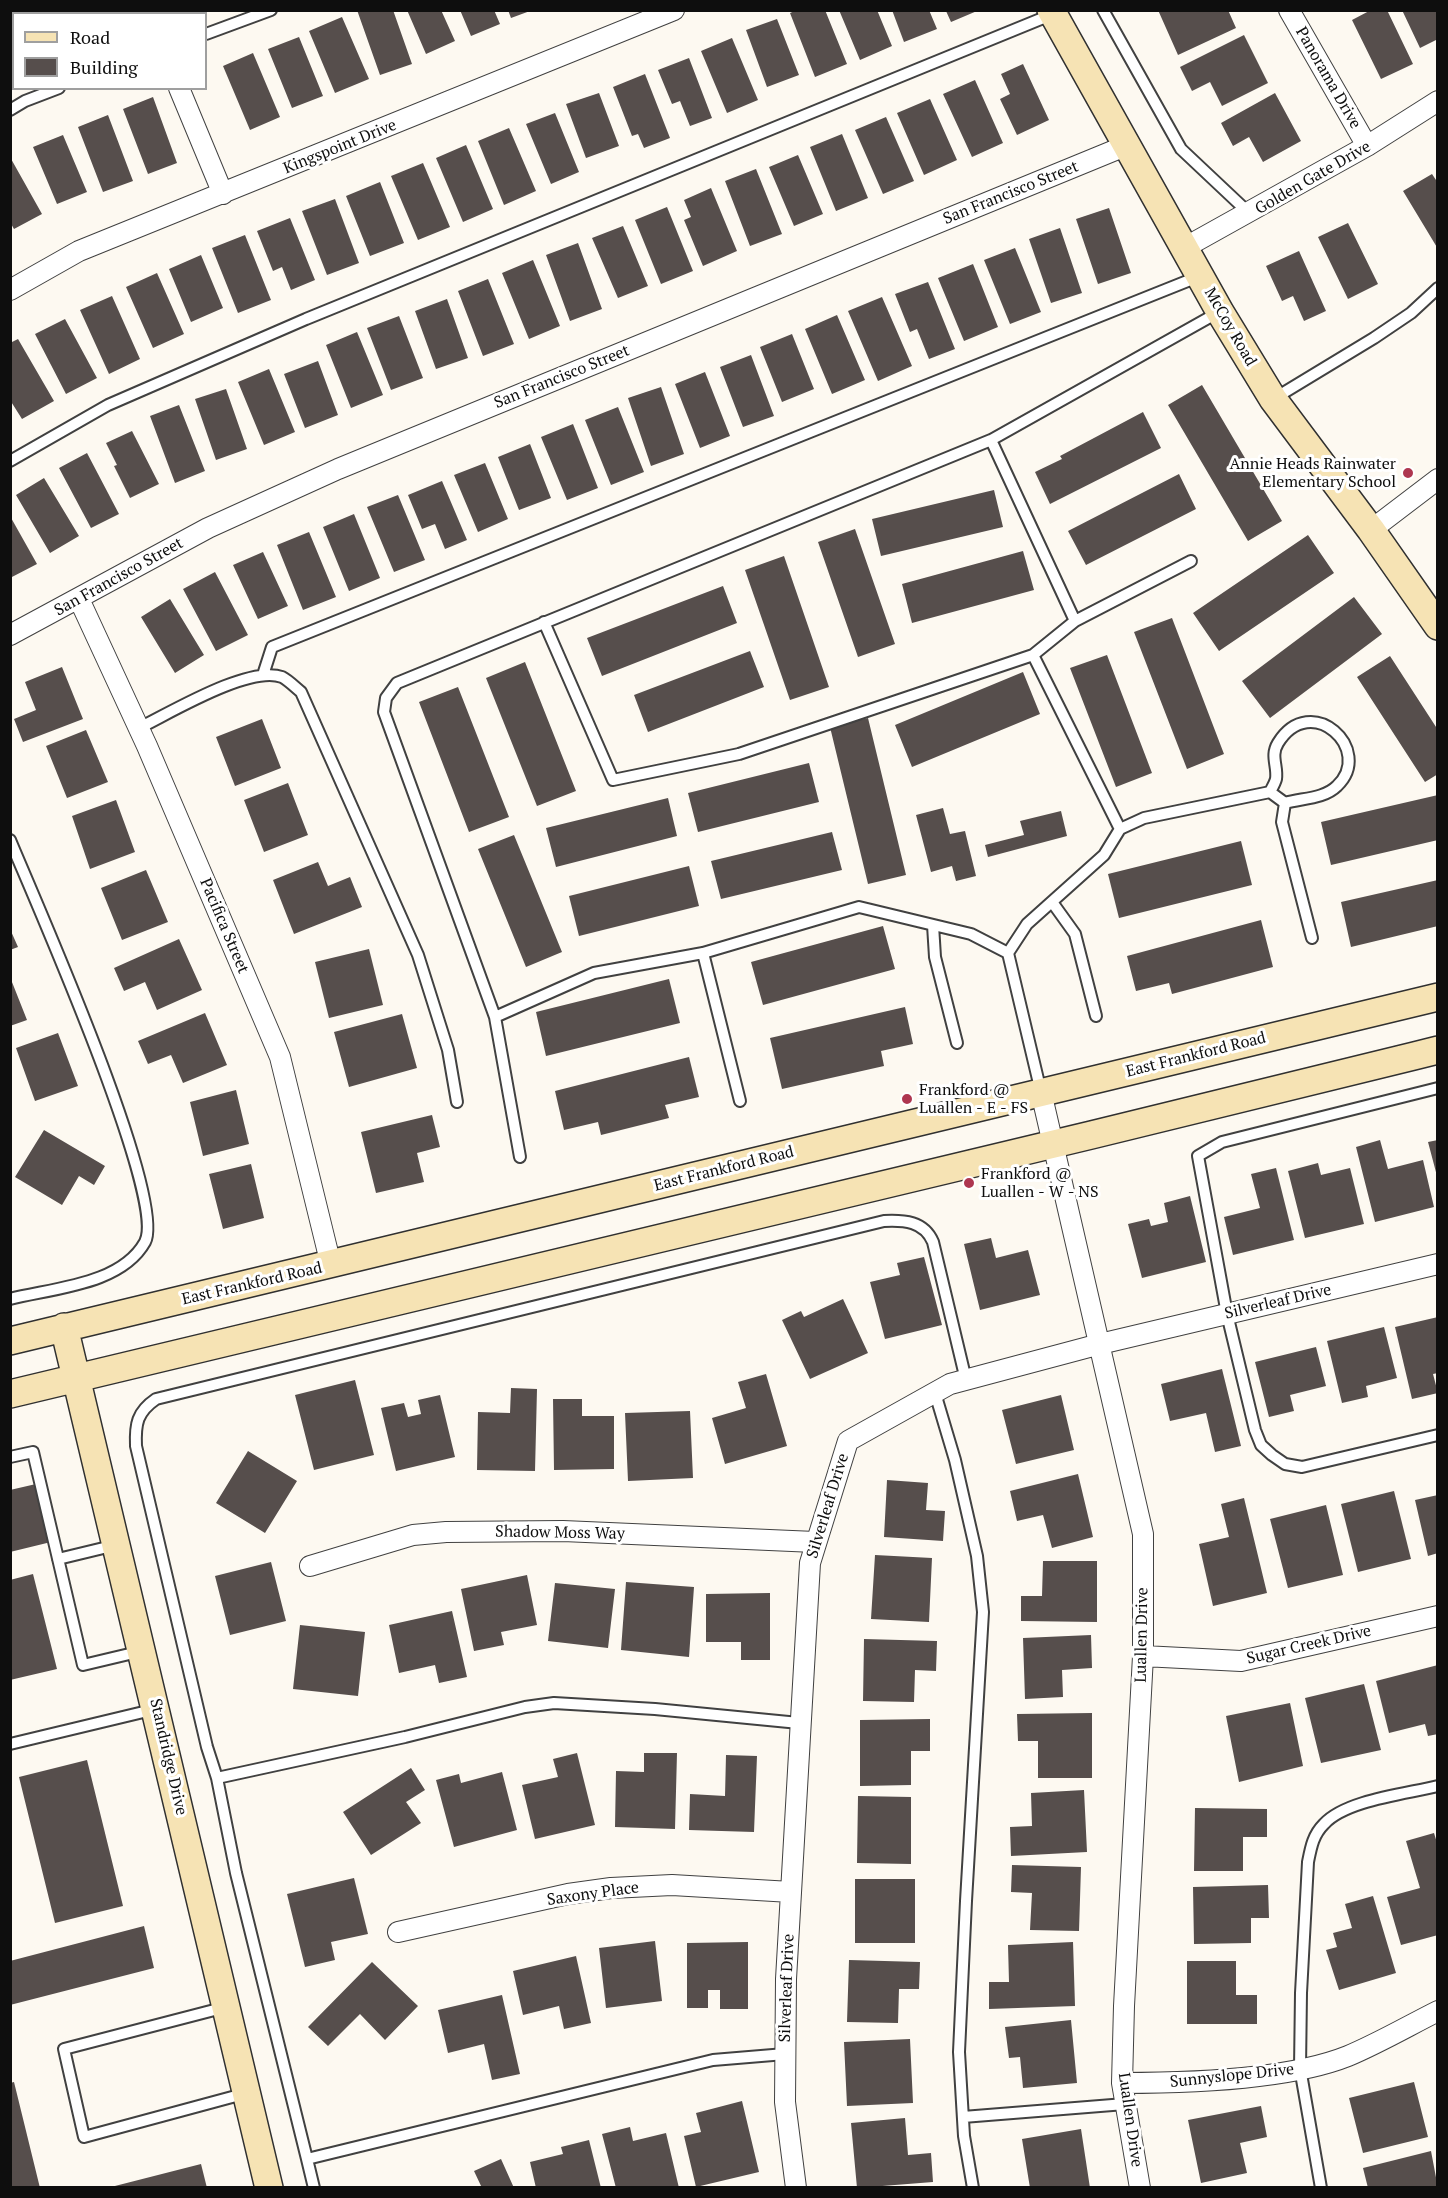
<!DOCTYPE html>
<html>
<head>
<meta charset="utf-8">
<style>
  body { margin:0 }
  #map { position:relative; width:1448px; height:2198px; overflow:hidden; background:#fdf9f1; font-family:"PT Serif",serif }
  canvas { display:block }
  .frame { position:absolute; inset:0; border:12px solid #0e0e0e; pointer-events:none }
  .legend { position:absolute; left:12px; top:12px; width:195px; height:78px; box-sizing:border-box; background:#fff; border:2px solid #9f9f9f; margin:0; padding:8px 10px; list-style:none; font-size:18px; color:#0e0e0e }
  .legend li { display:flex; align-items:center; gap:12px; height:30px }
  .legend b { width:30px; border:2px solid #9f9f9f }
</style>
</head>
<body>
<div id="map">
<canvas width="1448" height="2198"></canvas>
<div class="frame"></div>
<ul class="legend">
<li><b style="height:8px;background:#f6e3b4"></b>Road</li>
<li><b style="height:16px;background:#564e4c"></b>Building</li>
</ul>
</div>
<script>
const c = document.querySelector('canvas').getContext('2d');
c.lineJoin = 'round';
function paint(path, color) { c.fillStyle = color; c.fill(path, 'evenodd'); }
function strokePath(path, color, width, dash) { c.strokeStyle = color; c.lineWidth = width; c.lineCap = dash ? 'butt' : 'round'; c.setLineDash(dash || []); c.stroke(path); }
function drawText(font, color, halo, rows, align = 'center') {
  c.font = font + ' "PT Serif",serif'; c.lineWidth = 6; c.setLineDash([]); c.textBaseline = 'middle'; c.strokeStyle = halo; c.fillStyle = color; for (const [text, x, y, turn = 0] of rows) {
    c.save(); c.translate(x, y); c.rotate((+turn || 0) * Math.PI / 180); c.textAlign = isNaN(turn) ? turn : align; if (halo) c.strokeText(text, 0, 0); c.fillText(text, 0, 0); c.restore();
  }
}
paint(new Path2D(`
  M10 10H35L36 14H14V87L10 88Z
  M51 10H111L113 14H52Z
  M357 10H393L412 64 380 75Z
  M407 10H441L455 41 426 54Z
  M460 10H494L500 24 471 36Z
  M508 10H530V11L511 18Z
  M797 10H825L847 64 815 77 790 13Z
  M839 10H877L892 46 860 60Z
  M892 10H929L937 29 904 42Z
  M1158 10H1228L1236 28 1178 55Z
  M1371 10H1387L1413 64 1381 79 1352 20Z
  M1402 10H1438V39L1420 48Z
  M946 11H977L951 22Z
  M342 17 369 79 335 93 309 31Z
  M777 19 799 75 767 87 746 30Z
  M1244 35 1268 83 1222 106 1210 82 1192 91 1180 67Z
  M299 37 323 96 292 108 268 49Z
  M732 38 758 100 727 113 701 51Z
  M253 53 280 117 250 130 223 66Z
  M689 58 712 118 690 126 680 101 672 104 658 70Z
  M1023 64 1049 120 1017 135 1000 99 1010 94 1001 74Z
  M645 74 670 138 644 148 638 134 632 136 613 87Z
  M975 80 1003 143 972 157 943 94Z
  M599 93 619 146 586 158 566 104Z
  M1275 93 1301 141 1263 162 1249 137 1233 146 1221 123Z
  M153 97 177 163 148 174 123 109Z
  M930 99 957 160 924 175 897 113Z
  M555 113 579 172 551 184 526 124Z
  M108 115 133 181 103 192 78 127Z
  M886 117 914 181 883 194 855 130Z
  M509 128 536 191 504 205 478 141Z
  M842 134 868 198 836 211 810 147Z
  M63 135 87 192 57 204 33 147Z
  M466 145 493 209 463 222 436 158Z
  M798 155 823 214 794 226 769 167Z
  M10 157 42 214 14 229 10 222Z
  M423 163 450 227 418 240 391 176Z
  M756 169 782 234 750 246 725 181Z
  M1432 174 1438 183V249L1403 191Z
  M380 182 404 243 370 256 346 196Z
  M711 188 737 251 703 266 684 220 691 217 684 200Z
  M335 199 359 263 327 275 302 211Z
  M667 207 693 271 661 284 635 220Z
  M1109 208 1131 273 1098 284 1076 219Z
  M290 218 315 280 291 290 282 267 273 271 257 231Z
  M1348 223 1378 284 1348 299 1318 237Z
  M623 226 648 286 618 298 592 238Z
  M1060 228 1082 293 1051 303 1029 239Z
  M245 235 271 300 238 313 212 248Z
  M578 243 602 309 570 321 546 255Z
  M1015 248 1041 312 1010 324 984 260Z
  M1299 251 1326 311 1304 321 1293 296 1282 301 1266 266Z
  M201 255 223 308 191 322 169 269Z
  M533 260 560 326 529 339 502 273Z
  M973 264 998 327 964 341 938 278Z
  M157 273 184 334 153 348 126 287Z
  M488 279 514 344 483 356 458 291Z
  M928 282 955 349 929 359 917 329 910 332 895 294Z
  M112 296 140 359 109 374 80 310Z
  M882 297 912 366 878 381 848 311Z
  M447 299 468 358 436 369 415 311Z
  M837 315 865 380 832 394 805 329Z
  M399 316 423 378 391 390 367 328Z
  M65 319 97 378 66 394 35 334Z
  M357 332 383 395 351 408 326 345Z
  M792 334 814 389 782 402 760 347Z
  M18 339 54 401 22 419 10 400V343Z
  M751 355 774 416 743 427 720 367Z
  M318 361 338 415 305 428 284 374Z
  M269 369 295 432 264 445 238 382Z
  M705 372 730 436 700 448 675 384Z
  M1202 385 1282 521 1248 541 1168 405Z
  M661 387 684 454 651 466 628 398Z
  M226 389 247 449 216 460 195 399Z
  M179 405 205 471 175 483 150 416Z
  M618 407 644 472 611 485 585 420Z
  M1143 412 1161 448 1050 504 1035 472 1062 459 1060 456Z
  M573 424 598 488 567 500 541 437Z
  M132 431 159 484 130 498 114 466 117 465 106 443Z
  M530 444 551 498 519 510 498 457Z
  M87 453 119 514 91 528 59 468Z
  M485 463 508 519 478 532 454 475Z
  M1179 474 1196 509 1086 565 1068 531Z
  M44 478 79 536 50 553 16 495Z
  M442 481 467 540 445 549 435 524 422 529 408 495Z
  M994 490 1003 527 881 556 872 519Z
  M398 495 425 560 394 572 367 507Z
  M354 514 380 578 349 591 323 527Z
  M10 516 37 564 10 578Z
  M855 529 895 644 858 657 818 542Z
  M309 532 336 597 303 610 277 545Z
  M1308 535 1334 573 1219 651 1193 613Z
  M1023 551 1034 590 912 623 902 584Z
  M263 552 288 606 258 619 233 565Z
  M784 556 829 687 790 700 745 570Z
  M215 572 248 635 216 651 183 589Z
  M723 586 737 623 602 676 587 638Z
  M1354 597 1382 634 1270 718 1242 681Z
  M170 599 204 655 175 673 141 617Z
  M1172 618 1224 754 1187 769 1134 632Z
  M750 651 764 687 648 732 634 695Z
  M1107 655 1152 773 1116 787 1070 668Z
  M1390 656 1438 730V774L1425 782 1357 677Z
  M525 662 576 791 537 806 486 678Z
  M62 667 83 719 23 742 14 719 36 710 25 682Z
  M1023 672 1040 714 912 767 895 725Z
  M458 687 509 817 469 832 419 702Z
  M868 718 906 875 868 884 830 727Z
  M262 719 281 768 235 786 216 737Z
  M86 730 108 782 67 798 46 746Z
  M809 763 819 802 698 832 688 793Z
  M288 783 308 835 264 852 244 800Z
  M1438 795V840L1331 865 1321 822Z
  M668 798 677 836 556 867 546 828Z
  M116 800 135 852 90 869 72 816Z
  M943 808 950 834 965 831 976 876 956 881 952 866 931 872 916 815Z
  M1061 811 1067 836 988 857 985 845 1024 835 1020 821Z
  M832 832 842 870 721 899 711 861Z
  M514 835 562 952 526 967 478 849Z
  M1241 841 1252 885 1119 918 1108 874Z
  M318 862 328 886 350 877 362 907 294 934 273 880Z
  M689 866 699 906 579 936 569 896Z
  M146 870 168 922 122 940 101 888Z
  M1438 880V926L1351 947 1341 902Z
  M1261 920 1273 967 1172 994 1169 983 1136 991 1127 956Z
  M883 926 895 969 763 1005 751 962Z
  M10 929 18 947 10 950Z
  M179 939 202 990 157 1010 145 982 124 991 114 968Z
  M369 949 383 1005 329 1018 315 962Z
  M10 977 27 1020 10 1026Z
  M669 979 680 1023 546 1056 536 1012Z
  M905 1007 913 1044 881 1051 884 1066 782 1089 770 1038Z
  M205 1013 227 1065 183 1083 171 1055 148 1064 138 1041Z
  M402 1014 417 1068 349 1087 334 1032Z
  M58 1033 78 1086 35 1101 16 1048Z
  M689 1057 699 1097 665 1105 669 1118 601 1135 598 1122 564 1130 555 1091Z
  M236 1090 249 1144 203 1156 190 1102Z
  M432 1115 440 1147 417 1153 424 1182 376 1193 361 1132Z
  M44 1130 105 1166 94 1185 79 1176 62 1205 15 1177Z
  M1380 1140 1388 1169 1423 1160 1434 1207 1375 1222 1356 1147Z
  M1438 1140V1176H1437L1428 1142Z
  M1318 1163 1321 1175 1350 1168 1364 1224 1305 1238 1288 1171Z
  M251 1164 264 1218 223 1229 209 1174Z
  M1276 1168 1294 1240 1233 1255 1224 1217 1260 1208 1251 1174Z
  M1190 1196 1206 1262 1142 1278 1128 1224 1149 1219 1151 1226 1168 1222 1164 1203Z
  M991 1238 996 1258 1028 1250 1040 1295 980 1310 964 1244Z
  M924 1257 942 1325 885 1339 870 1282 900 1275 897 1263Z
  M843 1299 868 1353 810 1379 782 1320 801 1311 804 1317Z
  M1438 1317V1373L1433 1374 1438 1393 1412 1399 1395 1327Z
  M1384 1327 1397 1378 1366 1386 1368 1397 1342 1403 1327 1341Z
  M1316 1347 1326 1386 1290 1395 1294 1411 1269 1417 1255 1362Z
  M1222 1369 1241 1446 1215 1452 1206 1413 1170 1421 1161 1384Z
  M766 1374 787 1446 725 1464 712 1418 746 1408 738 1382Z
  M355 1380 374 1455 314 1470 295 1395Z
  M511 1388 537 1389 535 1471 477 1470 478 1412 510 1413Z
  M440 1395 455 1457 396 1471 381 1408 404 1403 408 1417 421 1414 418 1400Z
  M1061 1395 1074 1450 1016 1464 1002 1410Z
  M553 1399H582V1416H614V1469L554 1470Z
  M690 1411 693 1478 628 1481 625 1413Z
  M248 1451 297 1481 265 1533 216 1503Z
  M1078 1474 1093 1537 1052 1548 1043 1515 1017 1521 1010 1491Z
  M887 1480 928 1483 926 1510 945 1511 943 1541 884 1537Z
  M36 1484 51 1542 10 1552V1490Z
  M1394 1491 1411 1559 1358 1572 1341 1504Z
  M1438 1495V1553L1428 1556 1415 1500Z
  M1244 1498 1267 1593 1213 1606 1199 1544 1229 1537 1221 1504Z
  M1326 1505 1343 1575 1288 1588 1270 1519Z
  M875 1555 932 1558 929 1622 871 1619Z
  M1043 1561H1097V1622L1021 1621V1596H1042Z
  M271 1562 286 1621 230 1635 215 1576Z
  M33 1574 57 1669 10 1680V1580Z
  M527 1575 537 1625 501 1632 504 1645 474 1651 461 1589Z
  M626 1582 694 1587 689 1657 621 1650Z
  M555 1583 615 1589 608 1648 548 1641Z
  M770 1593V1660H741V1642H706V1594Z
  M452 1611 467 1677 439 1683 435 1665 399 1673 389 1625Z
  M300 1625 365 1632 358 1696 293 1689Z
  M1091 1635 1092 1668 1062 1670 1063 1697 1025 1699 1023 1638Z
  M864 1639 937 1641 936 1671 915 1670 914 1702 863 1701Z
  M1438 1665V1734L1428 1736 1425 1724 1389 1733 1376 1681Z
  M1364 1684 1381 1750 1321 1763 1305 1698Z
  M1290 1703 1303 1766 1239 1782 1226 1716Z
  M1092 1713V1778H1038V1741H1018L1017 1714Z
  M930 1719V1751H911V1785L860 1786V1720Z
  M577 1753 595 1825 535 1839 522 1785 558 1777 553 1759Z
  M644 1753H677L675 1829 615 1827 616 1771 644 1772Z
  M726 1755 757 1756 754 1832 689 1830 690 1794 725 1796Z
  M87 1760 123 1906 55 1923 19 1777Z
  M411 1768 425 1790 406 1802 421 1823 371 1855 343 1812Z
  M502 1772 517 1830 454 1847 436 1780 459 1774 461 1783Z
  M1084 1790 1087 1852 1011 1856 1010 1827 1032 1826 1031 1793Z
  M858 1796 911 1797V1864L857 1863Z
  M1195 1808 1267 1809V1837H1243V1871H1194Z
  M1434 1833 1438 1846V1935L1401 1945 1387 1897 1420 1888 1406 1841Z
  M1012 1865 1081 1867 1079 1931 1030 1930 1032 1893 1011 1892Z
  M354 1878 368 1934 331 1942 335 1960 305 1967 287 1894Z
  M855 1879H915V1943H855Z
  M1268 1885 1269 1918H1251V1943L1194 1944 1193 1887Z
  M1373 1896 1396 1973 1339 1990 1326 1950 1337 1947 1333 1933 1352 1928 1345 1904Z
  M144 1926 154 1968 10 2005V1961Z
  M655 1941 662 2001 606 2008 599 1948Z
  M748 1942V2009H720V1990H708V2008H687V1943Z
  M1073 1942 1075 2006 989 2009V1982H1009L1008 1945Z
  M576 1956 591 2023 564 2029 559 2006 523 2015 513 1971Z
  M849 1960 920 1962 919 1989H899L898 2023 847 2022Z
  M1187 1961H1236V1995H1257V2024H1187Z
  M372 1962 418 2006 385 2040 360 2014 328 2046 308 2027Z
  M502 1995 520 2074 492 2080 484 2044 448 2053 438 2010Z
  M1071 2020 1077 2083 1023 2088 1020 2057 1009 2058 1005 2027Z
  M910 2039 913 2103 847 2106 844 2042Z
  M14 2082 40 2188H10V2083Z
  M1414 2082 1428 2137 1363 2153 1349 2098Z
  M742 2101 759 2172 696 2187 684 2136 701 2132 696 2113Z
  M1261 2106 1267 2137 1240 2143 1247 2173 1201 2183 1188 2120Z
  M905 2118 908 2155 931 2153 933 2182 857 2188 851 2123Z
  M630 2127 633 2141 666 2133 679 2188H616L602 2134Z
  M1081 2129 1090 2188H1030L1022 2139Z
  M589 2140 601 2188H536L530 2162 563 2154 561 2147Z
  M1431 2151 1438 2188H1368L1363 2168Z
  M501 2159 514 2188H482L474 2171Z
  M201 2164 207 2188H111V2187Z`), '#564e4c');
const lane = new Path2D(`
  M1103 10 1181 149 1250 214
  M206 34 271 10
  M10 110 25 101 59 88
  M1275 398 1374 338 1411 313 1438 288
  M991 440 1075 621
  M10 461 108 405 306 319 1053 14
  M544 622 613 780 739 754 1033 655 1075 621 1191 561
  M1033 655 1120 829
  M263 675 272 647 1200 276
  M139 728C170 713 249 665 282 677 288 680 295 687 301 692L418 955 448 1050 457 1102
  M1270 792C1272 788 1275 783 1276 779 1278 766 1270 756 1278 743 1311 690 1375 750 1337 786 1324 799 1302 798 1285 803
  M1285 803 1282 822 1312 938
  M10 840C34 898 168 1199 145 1242 121 1285 53 1288 10 1299
  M1052 902 1075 934 1096 1016
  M933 925 935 957 957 1043
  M703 953 740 1101
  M1008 953 1041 1092
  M495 1017 594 973 703 953 859 907 971 934 1008 953 1027 924 1104 855 1120 829 1144 818 1270 792 1285 803
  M1438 1088 1222 1142 1198 1156 1227 1314 1255 1430 1261 1445 1272 1455 1285 1464 1302 1467 1438 1435
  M520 1157 495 1017 384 712 386 698 397 683 991 440 1219 312
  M935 1393 955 1460 977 1556 983 1612 966 1901 959 2052 964 2136 973 2188
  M10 1457 33 1452 83 1665 142 1651
  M58 1559 116 1545
  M10 1744 156 1709
  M217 1778 207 1747 136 1446C135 1424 137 1412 156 1399L884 1221C904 1220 924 1221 933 1242L966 1380
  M226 2007 64 2049 84 2137 247 2093
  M785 2054 713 2060 307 2159 236 1873 217 1778 405 1737 525 1707 554 1703 655 1709 799 1723
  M963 2117 1125 2104
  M307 2159 314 2188
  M1321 2188 1300 2068 1301 1993 1308 1862C1311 1847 1313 1835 1324 1824 1346 1800 1406 1794 1438 1786`);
const street = new Path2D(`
  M150 10 151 14
  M1289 10 1367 146
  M179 88 223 194
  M1184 248 1367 146 1438 101
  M10 290 79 251 674 10
  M1371 530 1438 479
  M79 599 147 746 280 1057 331 1265
  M10 635 208 528 338 469 1125 146
  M1041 1092 1143 1534V1656L1124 2006 1122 2083 1140 2188
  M310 1566 413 1535 446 1532 563 1531 815 1542
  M1143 1656 1241 1661 1438 1616
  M398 1932 568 1894 611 1888 672 1885 791 1892
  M1122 2083C1187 2083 1288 2080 1348 2056 1379 2043 1408 2026 1438 2011
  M796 2188 785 2102 786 1979 810 1563 848 1441 950 1384 1100 1344 1438 1264`);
const secondary = new Path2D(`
  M1051 10 1220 312 1273 399 1371 530 1438 626
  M64 1327 269 2188
  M10 1341 1438 997
  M10 1394C485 1276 963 1169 1438 1050`);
strokePath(lane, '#414141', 14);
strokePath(street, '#414141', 22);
strokePath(secondary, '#303030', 30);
strokePath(lane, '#fff', 10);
strokePath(street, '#fff', 20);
strokePath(secondary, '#f6e3b4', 27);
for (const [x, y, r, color] of [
  [1408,473,6,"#ae3650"],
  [907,1099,6,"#ae3650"],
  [969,1183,6,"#ae3650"]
]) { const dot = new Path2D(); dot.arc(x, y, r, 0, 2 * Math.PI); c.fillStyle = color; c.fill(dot); strokePath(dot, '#fff', 2); }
drawText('16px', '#0e0e0e', '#fff', [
  ["Panorama Drive",1328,78,60],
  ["Kingspoint Drive",340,147,-22],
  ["Golden Gate Drive",1313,178,-30],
  ["San Francisco Street",1011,193,-22],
  ["McCoy Road",1230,327,60],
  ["San Francisco Street",562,377,-22],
  ["San Francisco Street",119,577,-29],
  ["Pacifica Street",224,926,67],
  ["East Frankford Road",1196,1055,-14],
  ["East Frankford Road",724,1169,-14],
  ["East Frankford Road",252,1284,-13],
  ["Silverleaf Drive",1278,1302,-13],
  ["Silverleaf Drive",828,1506,-73],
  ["Shadow Moss Way",560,1533,1],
  ["Luallen Drive",1142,1635,-89],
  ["Sugar Creek Drive",1309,1645,-13],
  ["Standridge Drive",168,1757,77],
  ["Saxony Place",593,1894,-8],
  ["Silverleaf Drive",787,1988,-88],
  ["Sunnyslope Drive",1232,2076,-6],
  ["Luallen Drive",1130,2120,82]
]);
drawText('16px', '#0e0e0e', '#fff', [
  ["Annie Heads Rainwater",1396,464,"right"],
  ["Elementary School",1396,482,"right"],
  ["Frankford @",919,1090],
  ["Luallen - E - FS",919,1108],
  ["Frankford @",981,1174],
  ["Luallen - W - NS",981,1192]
], 'left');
</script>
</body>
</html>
